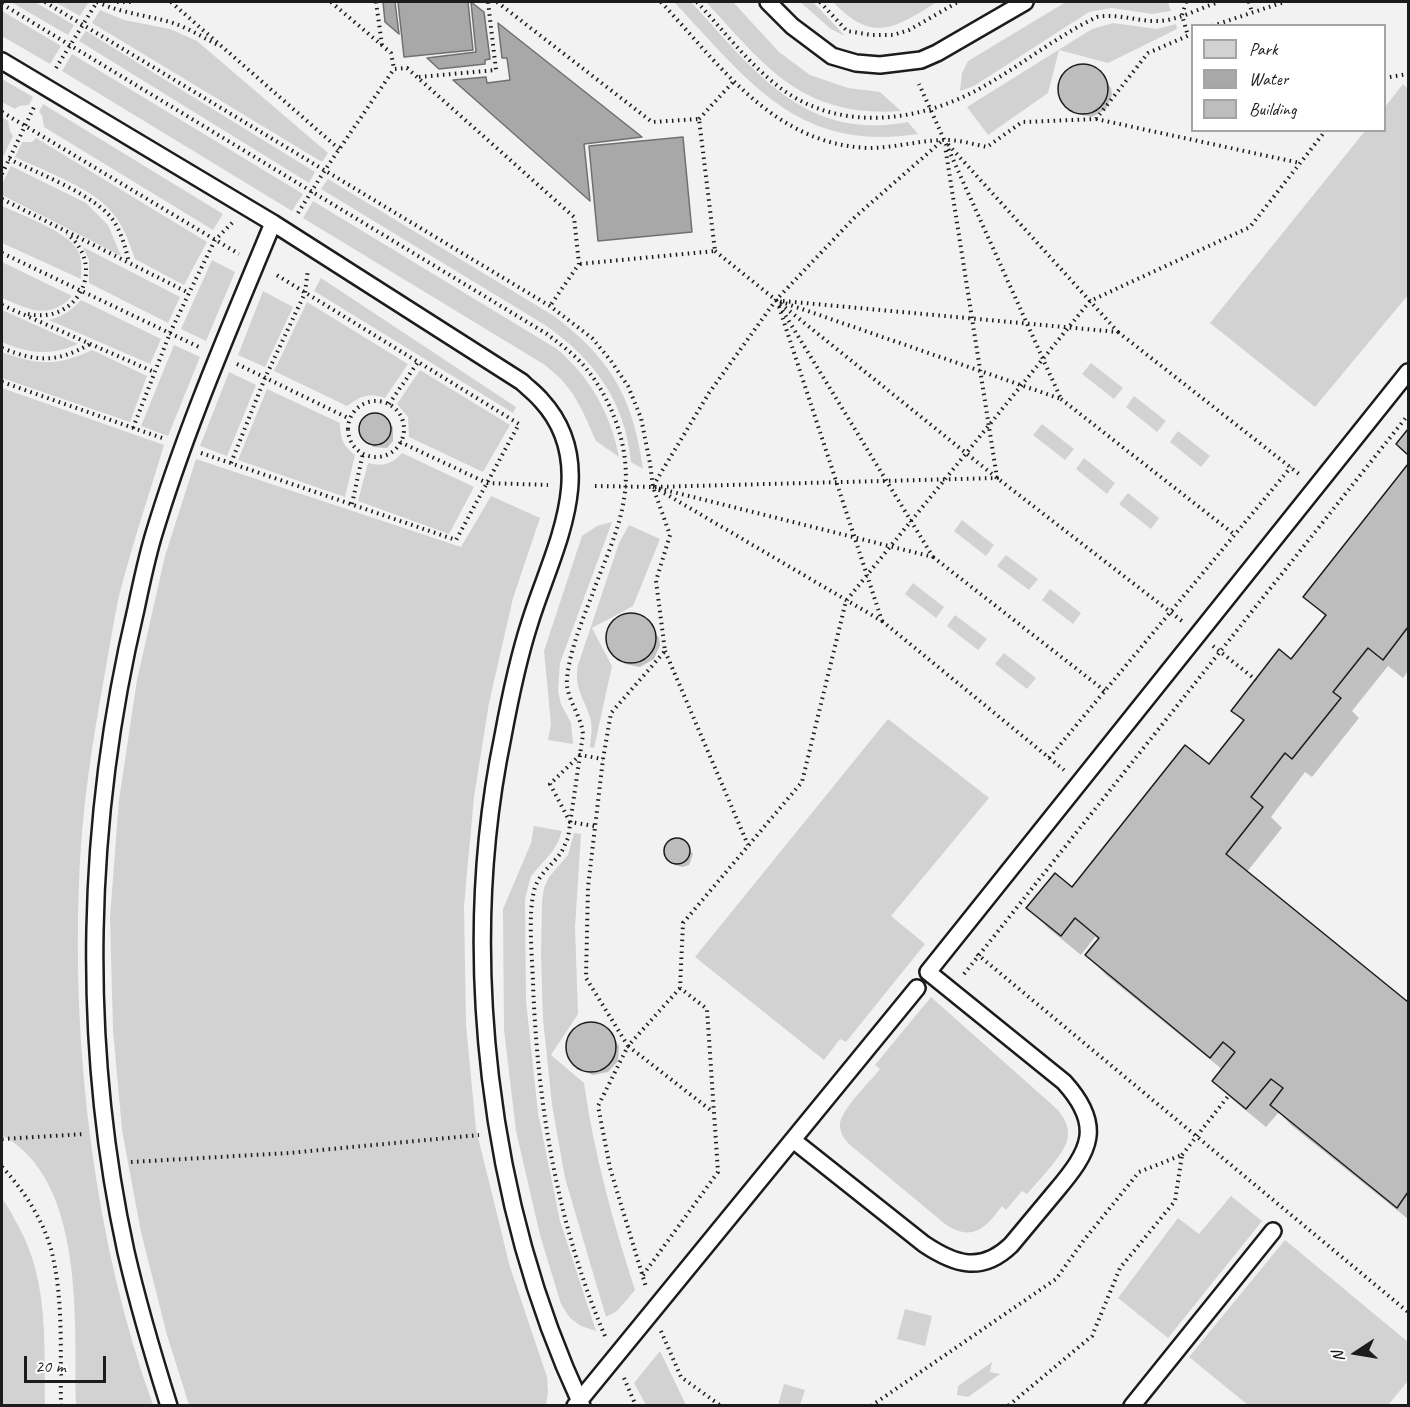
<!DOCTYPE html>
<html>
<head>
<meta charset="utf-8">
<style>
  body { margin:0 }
  #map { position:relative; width:1410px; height:1407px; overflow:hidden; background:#f2f2f2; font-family:Caveat,sans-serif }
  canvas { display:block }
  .frame { position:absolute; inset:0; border:3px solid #1c1c1c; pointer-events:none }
  .legend { position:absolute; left:1191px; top:24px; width:195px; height:108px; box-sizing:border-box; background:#fff; border:2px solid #a4a4a4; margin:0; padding:8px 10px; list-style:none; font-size:18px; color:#1c1c1c }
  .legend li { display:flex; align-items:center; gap:12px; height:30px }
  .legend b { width:30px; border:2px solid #a4a4a4 }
  .north { position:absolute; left:1326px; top:1323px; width:60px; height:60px; -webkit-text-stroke:4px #fff; paint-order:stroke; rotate:258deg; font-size:16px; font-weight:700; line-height:24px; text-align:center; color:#1c1c1c }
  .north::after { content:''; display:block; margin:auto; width:21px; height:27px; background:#1c1c1c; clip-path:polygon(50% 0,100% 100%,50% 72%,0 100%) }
  .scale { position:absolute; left:24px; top:1356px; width:82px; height:27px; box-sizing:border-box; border:3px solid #1c1c1c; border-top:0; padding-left:8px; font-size:18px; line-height:21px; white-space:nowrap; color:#1c1c1c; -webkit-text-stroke:4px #fff; paint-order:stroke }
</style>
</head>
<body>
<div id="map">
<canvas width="1410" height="1407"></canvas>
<div class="frame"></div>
<ul class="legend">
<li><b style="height:16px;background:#d2d2d2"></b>Park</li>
<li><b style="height:16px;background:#a8a8a8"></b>Water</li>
<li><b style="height:16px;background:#bdbdbd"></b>Building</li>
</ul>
<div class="north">N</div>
<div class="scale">20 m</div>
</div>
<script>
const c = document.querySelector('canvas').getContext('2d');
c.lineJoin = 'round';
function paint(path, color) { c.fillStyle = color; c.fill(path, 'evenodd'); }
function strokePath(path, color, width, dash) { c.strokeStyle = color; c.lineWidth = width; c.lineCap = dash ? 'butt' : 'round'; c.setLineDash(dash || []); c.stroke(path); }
paint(new Path2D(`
  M11 2H35L74 25 68 35Z
  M55 2H86L88 3 80 16Z
  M674 2H691C753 69 804 142 908 122L918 134C797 153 748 80 674 2Z
  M706 2H733L779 52 810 75 848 88 880 92 901 111C802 118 766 67 706 2Z
  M800 2H813L845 36 831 29Z
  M833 2H937C895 28 873 44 833 2Z
  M1066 2H1168L1171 11 1152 14 1112 8 1089 12 974 86 960 91 962 73 968 61Z
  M100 10 124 20 170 29 197 41 328 153 322 162 92 23Z
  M2 11 61 46 50 64 2 36Z
  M1113 23 1157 29 1176 24 1177 29 1108 63 1059 50 1048 93 988 135 967 107 1092 29Z
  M86 31 315 172 309 183 79 41Z
  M72 54 303 194 292 211 62 71Z
  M2 79 33 97 29 105 19 106 15 109 2 102Z
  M1403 84 1408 89V295L1315 407 1210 323 1365 131 1384 130 1385 107Z
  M43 104 223 214 213 230 44 127 42 115 39 112Z
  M2 117 8 121 10 131 13 136 2 159Z
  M36 138 207 242 184 285 135 259C129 243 125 229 115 216 95 188 46 172 15 157L22 142H32Z
  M11 166 86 203 108 225 121 256 2 195V184Z
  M328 179 554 316C612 360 633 398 643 469L631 462C625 401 594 359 545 325L321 189Z
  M313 201 557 349C590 377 611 414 619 457L596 441 583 412 573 394 561 379 545 365 303 218Z
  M2 206C21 215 69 232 78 251 83 260 81 270 81 279L2 243Z
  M83 247 180 297 168 323 89 283V260Z
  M212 260 235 272 206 341 181 329Z
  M2 262 72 296C49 321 28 309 2 298Z
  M321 278 516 407 513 413 314 291Z
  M263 291 293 307 265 367 238 355Z
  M81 300 161 339 150 364 49 320C63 316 71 311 81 300Z
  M307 302 408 364 385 398C369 392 361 396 347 406L274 371Z
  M2 310 78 344C51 356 29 354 2 342Z
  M174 345 200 357 168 436 141 426Z
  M92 350 147 376 130 422 2 378V352C37 365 57 367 92 350Z
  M1091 363 1123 388 1114 399 1082 374Z
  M420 370 510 425 483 472 409 437 408 417 397 404Z
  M229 372 256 385 227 456 200 446Z
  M2 388 164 445C149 495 132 545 119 596 113 623 109 651 104 678 92 745 81 814 79 883 72 1054 95 1244 153 1405H76C74 1323 86 1181 2 1135Z
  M267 389 340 423C340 438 343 446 355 455L345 497 238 460Z
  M1134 396 1166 421 1157 432 1126 407Z
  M1042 424 1074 449 1065 460 1033 435Z
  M1178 431 1210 456 1201 467 1170 442Z
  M402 453 474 487 449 534 358 501 368 463C383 467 392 464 402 453Z
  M1084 458 1115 483 1107 494 1076 469Z
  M196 459 461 547 491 496 540 518 513 598 489 703 474 797 464 906 466 1025 476 1129 510 1267 547 1377 548 1393 546 1405H189L167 1335 141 1232 122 1130 113 1030 110 918 119 800 137 680 165 556Z
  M1128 493 1159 518 1151 529 1119 504Z
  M962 520 994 545 986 556 954 531Z
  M612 522 560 663 558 691 561 704 571 723 573 744 548 740 551 724 544 651 582 536 597 526Z
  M629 525 660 539 633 606 592 628 612 666 594 748 590 747C591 737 593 727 590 717 583 696 574 688 578 665L619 543Z
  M1006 555 1038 579 1029 590 997 566Z
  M913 583 944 607 936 618 905 594Z
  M1050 589 1081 613 1073 624 1042 600Z
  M955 615 987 639 978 650 947 626Z
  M1004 653 1036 678 1027 689 995 664Z
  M888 719 989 798 891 916 925 944 846 1042 840 1039 824 1060 695 957Z
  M534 826 562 831 558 842 552 852 531 876 525 899 526 1001 538 1113 560 1221 596 1331 581 1326 570 1318 561 1304 540 1235 516 1131 504 1030 503 909 531 843Z
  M574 833 581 834 575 927 578 1014 551 1055 584 1083C594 1154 613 1222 635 1290L617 1311 606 1317 565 1178 552 1105 543 1019 541 956 542 902 544 888 549 877 568 855Z
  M931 997 1058 1110C1064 1118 1069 1126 1068 1136 1067 1152 1038 1181 1027 1194L1022 1191 1006 1210 1002 1206C985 1229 972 1242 945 1224L849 1144C844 1139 839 1131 840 1123 843 1107 870 1082 880 1069L875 1065Z
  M1231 1196 1262 1221 1168 1338 1118 1298 1178 1218 1199 1234Z
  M2 1199C9 1207 13 1217 19 1227 49 1283 44 1344 45 1405H2Z
  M1285 1240 1408 1342V1381L1388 1405H1248L1189 1357Z
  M905 1309 932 1316 925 1346 897 1339Z
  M660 1351 686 1405H646L634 1383Z
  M992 1362 990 1372 1000 1374 968 1397 957 1395 958 1386Z
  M784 1384 805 1390 800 1405H778Z`), '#d2d2d2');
const water = new Path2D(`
  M383 2H395L399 34 385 22Z
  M398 2H468L473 50 404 57Z
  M471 2 484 12 490 59 485 60V64L439 69 427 58 476 52Z
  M498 23 642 137 584 144 590 201 453 80 486 77 487 83 510 80 507 58H502Z
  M683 137 692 232 598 241 589 146Z`);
paint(water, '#a8a8a8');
strokePath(water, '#707070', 1.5);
paint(new Path2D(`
  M1082 65 1097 70 1111 88 1112 95 1106 109 1092 117 1077 114 1071 110 1066 105 1060 91 1063 76 1068 70Z
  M370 415 380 416 393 427V441L387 448 373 447 361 435 360 425 366 417Z
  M1408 466V671L1403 678 1388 666 1352 711 1359 718 1312 777 1305 772 1271 817 1282 828 1246 873 1408 1004V1219L1291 1125 1279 1112 1266 1127 1233 1100 1214 1081 1223 1070 1106 975 1087 955 1099 940 1095 937 1081 955 1048 928 1028 908 1073 889 1210 766 1244 722 1233 711 1292 661 1326 617 1305 597Z
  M631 615 645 620 659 638 660 645 654 659 640 667 625 664 619 660 614 654 608 641 611 626 617 620Z
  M677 839 684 842 693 854 689 865 682 867 675 865 666 854 668 844Z
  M598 1024 610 1033 619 1046 618 1061 608 1072 593 1075 586 1072 570 1056 569 1041 572 1034 583 1025Z`), '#0003');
const building = new Path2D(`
  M1058 89a25 25 0 1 1 50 0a25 25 0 1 1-50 0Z
  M359 429a16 16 0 1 1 32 0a16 16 0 1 1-32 0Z
  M1408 429V455L1396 444Z
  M1408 464V627L1383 660 1368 648 1333 692 1341 698 1292 759 1285 753 1251 797 1263 807 1226 854 1408 1002V1192L1397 1208 1270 1105 1283 1088 1271 1079 1246 1109 1212 1081 1235 1052 1223 1042 1210 1058 1085 955 1099 938 1075 918 1061 936 1026 908 1055 873 1072 887 1185 745 1209 764 1244 720 1231 711 1279 649 1291 659 1326 615 1303 597Z
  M606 638a25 25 0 1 1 50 0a25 25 0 1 1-50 0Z
  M664 851a13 13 0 1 1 26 0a13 13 0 1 1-26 0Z
  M566 1047a25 25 0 1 1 50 0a25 25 0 1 1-50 0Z`);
paint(building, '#bdbdbd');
strokePath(building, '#1c1c1c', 1.5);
const lane = new Path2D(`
  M768 2 792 26 832 56 856 63 880 65 921 60 937 53 1025 2
  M2 61 273 223 522 382C528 388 535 393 541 400 602 466 552 551 530 622 518 659 510 698 503 736 458 953 488 1205 582 1406
  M793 1140 924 1244C954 1264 981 1274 1011 1245 1026 1227 1041 1209 1056 1191 1090 1151 1104 1126 1064 1082L928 972 1408 372
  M169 1406C153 1355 138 1304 126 1252 80 1040 86 819 136 609 141 585 146 561 153 537 185 430 230 327 273 223
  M575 1406 917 988
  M1132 1406 1273 1231`);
strokePath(lane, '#1c1c1c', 20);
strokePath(new Path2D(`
  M45 2 550 306 592 338 611 361 628 386 641 418 650 463 653 487 670 535 656 581 665 651 611 713 603 759 588 887 586 978 628 1046 598 1106 610 1168 646 1287
  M97 2C121 13 145 15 170 22 187 27 202 37 218 45
  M117 2H132
  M171 2 339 149
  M331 2 391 53 394 69 407 68 574 217 579 264 550 306
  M376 2 382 45
  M497 2 652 122 699 119 715 251 579 264
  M661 2C720 65 773 144 868 148 893 148 917 141 941 140 956 139 973 144 987 147L1022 122 1096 119 1148 53 1192 34
  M697 2C723 30 748 63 779 87 838 132 915 123 977 90 1018 68 1055 37 1097 17 1119 13 1138 22 1159 21 1179 20 1200 8 1219 2
  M820 2 847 31 872 35H893L909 30 958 2
  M1186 2 1182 15 1188 36
  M1249 2 1252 12
  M2 4 547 334C560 344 574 354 585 367 614 402 632 453 624 499 619 532 603 564 592 595 582 621 570 650 567 678 565 698 581 714 583 734L568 838C565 844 563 850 560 854 551 866 537 876 534 891 528 916 532 955 533 982 537 1102 557 1224 605 1336
  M1212 26 1284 2
  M56 68 97 2
  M419 77 496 70 488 2
  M1384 78 1408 74
  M2 112 239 254
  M699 119 734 81
  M1096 119 1300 163
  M9 159C37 173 99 196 115 223 122 235 126 249 129 263
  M2 174 35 105
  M2 199 189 293
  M298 213 325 170 394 69
  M715 251 997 478 1182 621
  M2 253 201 348
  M783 301 1118 332 946 142
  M2 305 154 372
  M28 314C79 325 107 265 67 234
  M1118 332 1299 474
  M2 348C37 362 56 363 90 344
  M237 364 350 419
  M2 382 165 439
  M1061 399 1235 535
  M348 429a28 28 0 1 1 56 0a28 28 0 1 1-56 0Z
  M389 404 418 362
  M133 428 170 333 189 293 215 240 233 222
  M400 442 487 483 548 485
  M201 453 456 540 519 424 275 274
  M231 463 265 378 305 293 308 269
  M595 486 653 487 997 478 945 146
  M653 486 709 393 776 300 855 217 943 140
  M653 487 933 557 776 300 1061 399 919 84
  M659 490 882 621 779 307
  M352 504 363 453
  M933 557 1105 691
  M882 621 1064 770
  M1213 646 1256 680
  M665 651 748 845
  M1049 758 1291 467
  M594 826 570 822 550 784 580 755 603 759
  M977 954 1408 1312
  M964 974 1408 415
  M680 988 628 1046 713 1112
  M2 1139 85 1134
  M1182 1155 1229 1095
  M131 1162 289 1153 479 1135
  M2 1167C23 1189 43 1220 51 1249 64 1299 60 1354 61 1406
  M643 1275 718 1172 707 1009 680 988 683 923 802 782 846 601 1090 301 1250 227 1326 130
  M661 1331 681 1377 721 1406
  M624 1378 636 1406
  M871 1406 1056 1279 1084 1240 1139 1172 1182 1155 1175 1201 1120 1268 1092 1336 1008 1406`), '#1c1c1c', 4, [1.5, 4.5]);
strokePath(lane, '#fff', 15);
</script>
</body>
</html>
